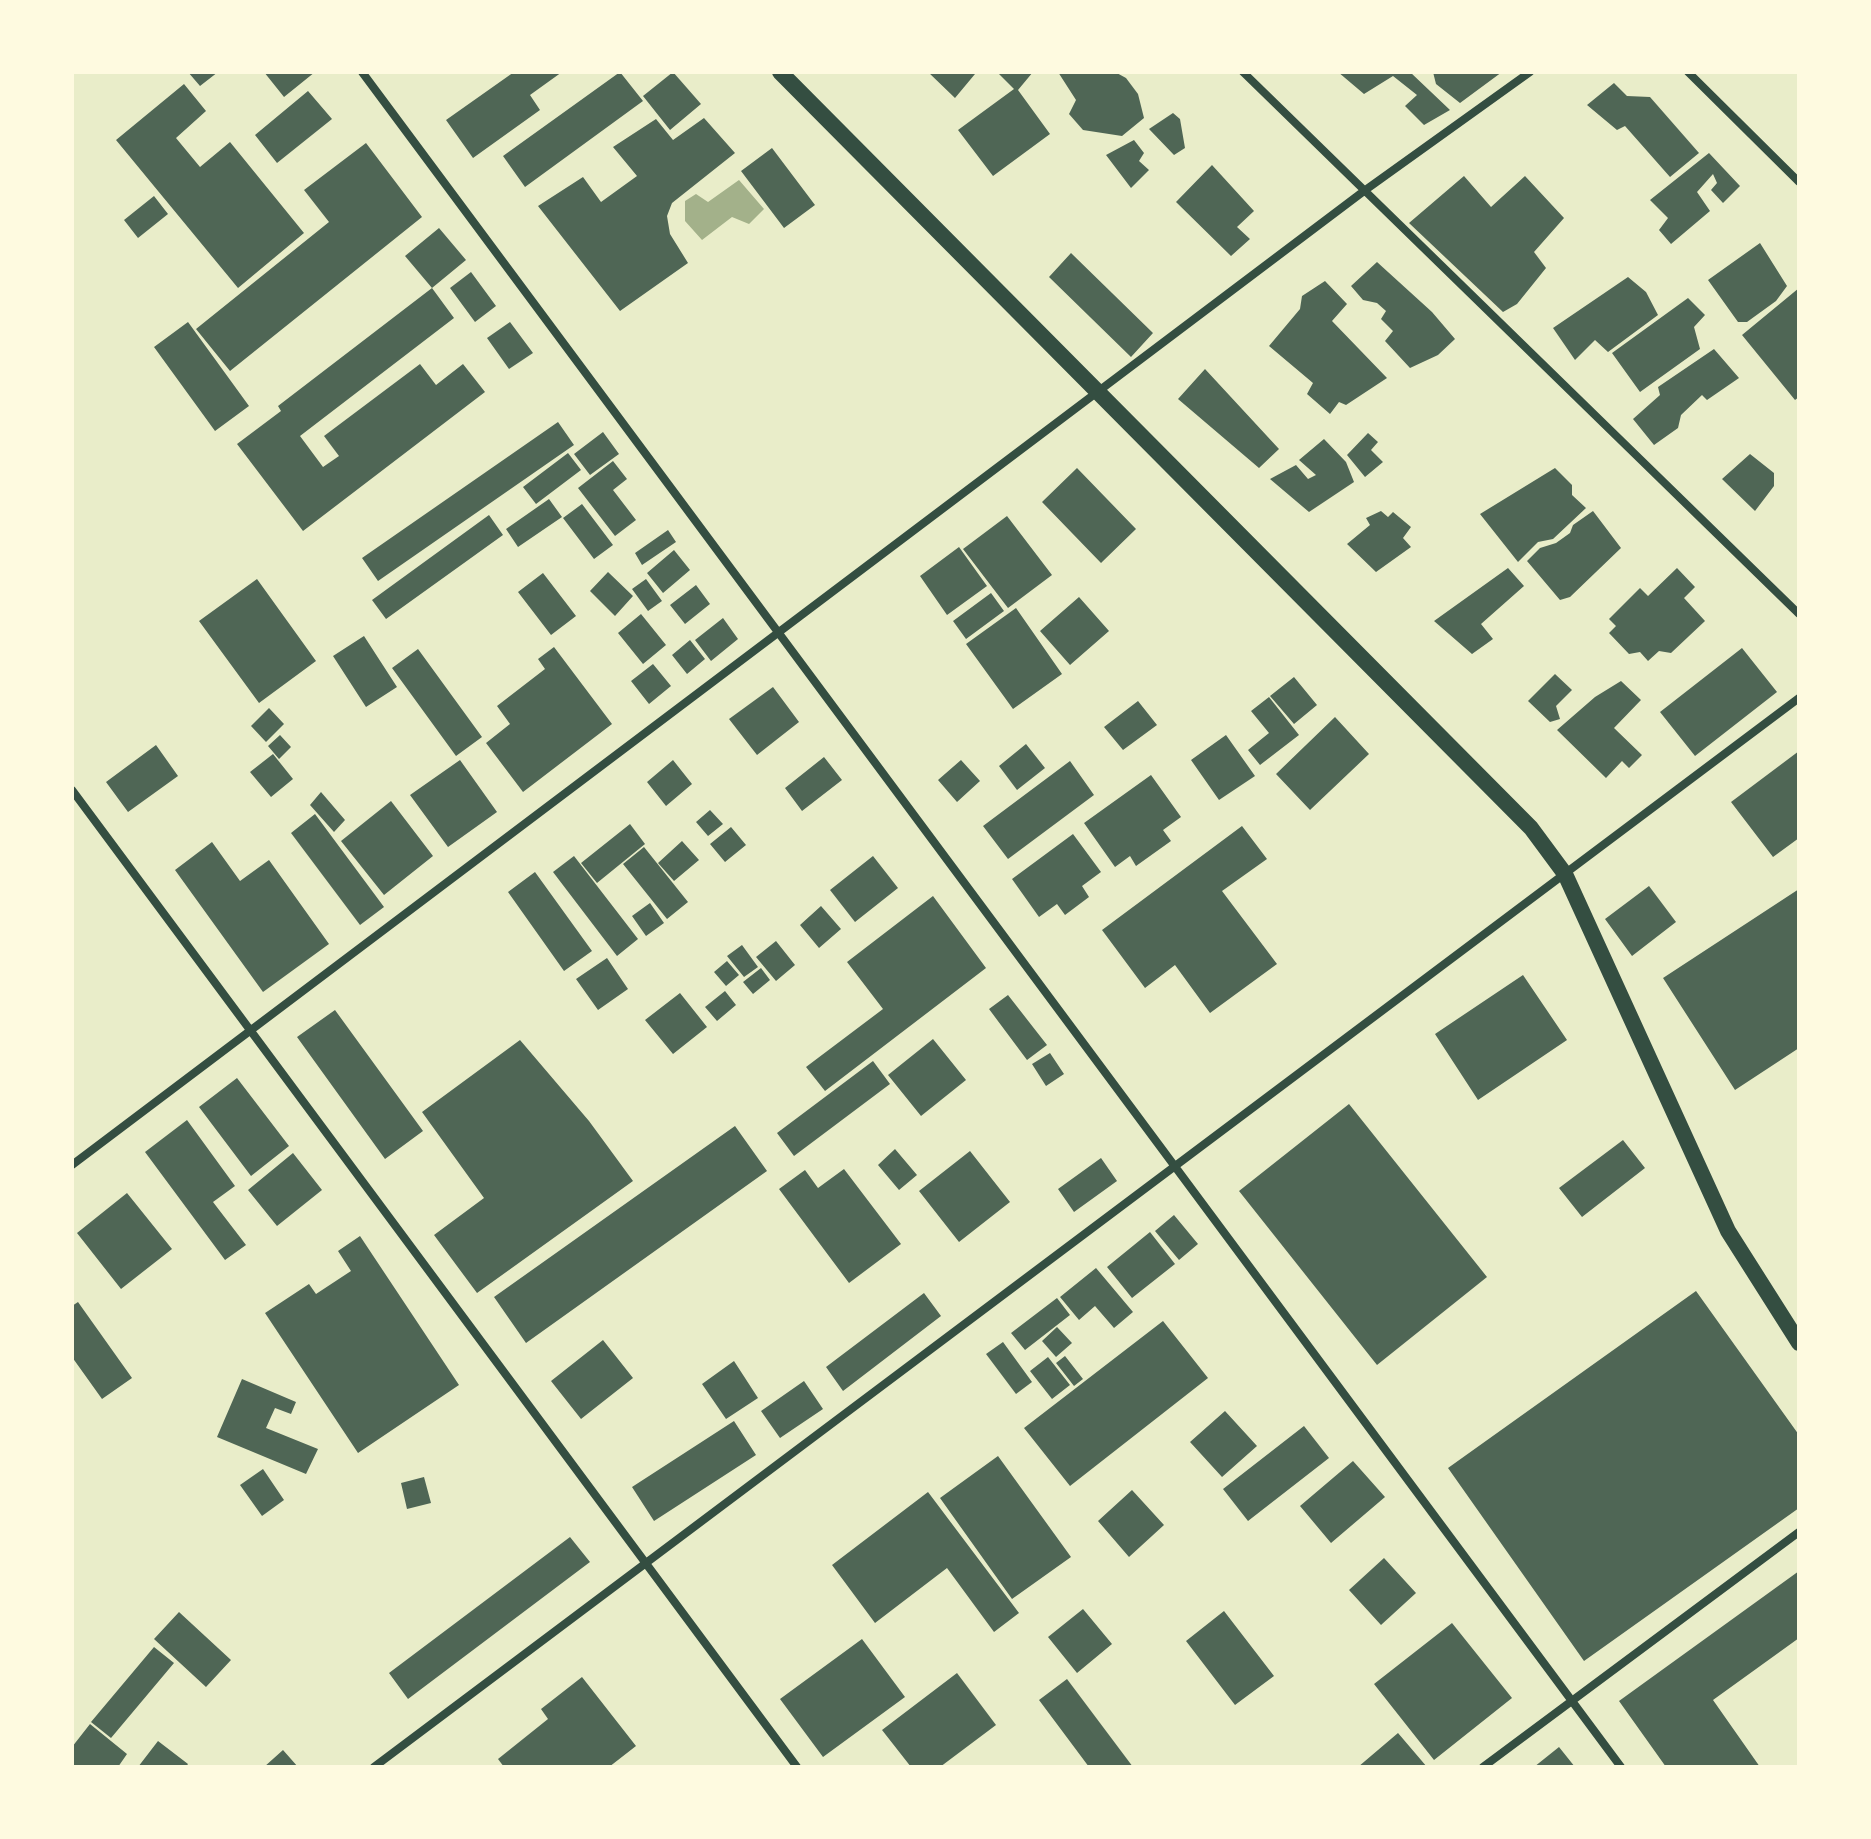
<!DOCTYPE html>
<html>
<head>
<meta charset="utf-8">
<style>
  body { margin:0 }
  #map { position:relative; width:1871px; height:1839px; overflow:hidden; background:#e9edc9; font-family:"Titillium Web",sans-serif }
  canvas { display:block }
  .frame { position:absolute; inset:0; border:74px solid #fefae0; pointer-events:none }
</style>
</head>
<body>
<div id="map">
<canvas width="1871" height="1839"></canvas>
<div class="frame"></div>
</div>
<script>
const c = document.querySelector('canvas').getContext('2d');
c.lineJoin = 'round';
function paint(path, color) { c.fillStyle = color; c.fill(path, 'evenodd'); }
function strokePath(path, color, width, dash) { c.strokeStyle = color; c.lineWidth = width; c.lineCap = dash ? 'butt' : 'round'; c.setLineDash(dash || []); c.stroke(path); }
paint(new Path2D(`
  M739 180 764 209 749 224 732 217 702 240 685 221V201L696 194 708 202Z`), '#a3b18a');
paint(new Path2D(`
  M188 72H218L200 86Z
  M264 72H315L284 97Z
  M514 72H562L530 95 540 110 473 158 446 120Z
  M620 72 643 101 525 187 503 156Z
  M673 72 701 104 670 130 643 96Z
  M928 72H975V74L955 98Z
  M997 72H1033L1018 90 1050 134 993 176 958 130 1014 89Z
  M1058 72H1115L1126 78 1138 94 1144 118 1122 136 1083 130 1069 114 1076 100Z
  M1338 72H1410L1450 110 1424 125 1405 106 1417 95 1393 76 1364 94Z
  M1433 72H1502L1460 103 1436 84Z
  M1614 83 1627 96 1650 97 1699 153 1670 177 1625 126 1617 130 1587 105Z
  M184 84 206 111 176 138 200 167 230 142 304 233 238 288 116 140Z
  M308 91 332 119 277 163 255 135Z
  M1173 113 1180 119 1185 148 1174 155 1149 129Z
  M704 118 735 153 672 203 667 216 670 234 688 263 620 311 538 206 583 177 601 202 637 176 613 147 656 119 673 140Z
  M1134 140 1144 153 1139 161 1149 170 1131 188 1106 155Z
  M366 143 422 217 230 371 196 329 329 222 304 190Z
  M772 148 815 205 784 228 741 171Z
  M1709 153 1740 186 1723 203 1711 190 1717 183 1713 174 1697 192 1710 211 1671 244 1659 230 1668 218 1650 200Z
  M1212 165 1254 211 1237 227 1250 239 1231 256 1176 202Z
  M1464 176 1491 207 1525 176 1564 218 1534 252 1546 268 1517 304 1503 312 1409 223Z
  M154 196 168 214 138 238 124 220Z
  M439 228 466 260 432 288 405 256Z
  M1760 243 1787 286 1776 301 1747 322H1738L1708 280Z
  M1071 253 1153 333 1131 357 1049 277Z
  M1377 262 1432 312 1455 339 1438 355 1410 368 1385 341 1393 331 1381 319 1386 311 1377 303 1363 300 1351 286Z
  M471 272 496 306 475 322 450 288Z
  M1628 277 1646 292 1658 315 1608 352 1595 340 1575 360 1553 328Z
  M1325 281 1347 304 1332 321 1387 378 1346 405 1339 402 1330 414 1307 394 1313 383 1269 346 1300 309 1302 296Z
  M432 288 454 318 300 436 323 467 339 456 324 436 420 364 436 385 463 364 485 392 303 531 237 444 281 411 278 406Z
  M1799 288V397L1795 400 1742 335Z
  M1688 298 1705 315 1694 327 1700 349 1640 392 1612 353Z
  M188 322 249 406 215 431 154 347Z
  M510 322 533 353 509 369 487 338Z
  M1714 349 1739 378 1707 400 1702 395 1681 415 1678 428 1654 445 1633 419 1660 395 1658 387Z
  M1205 369 1279 449 1259 468 1178 399Z
  M558 422 574 445 378 581 362 558Z
  M603 432 619 454 590 475 574 454Z
  M1368 433 1378 442 1371 450 1383 462 1365 477 1347 455Z
  M1324 439 1346 462 1354 482 1309 512 1270 479 1296 465 1308 479 1316 475 1299 460Z
  M568 453 581 470 536 504 523 487Z
  M1750 454 1774 473V486L1755 511 1722 479Z
  M613 461 627 479 613 490 636 520 615 536 578 488Z
  M1077 468 1136 529 1101 563 1042 502Z
  M1555 468 1572 485V495L1586 508 1553 539 1538 542 1518 562 1480 514Z
  M549 499 562 517 518 547 506 529Z
  M582 504 613 545 594 559 563 518Z
  M1381 511 1388 517 1393 512 1411 527 1403 538 1411 547 1376 572 1347 544 1370 525 1366 518Z
  M1593 511 1621 548 1570 597 1560 600 1527 561 1540 548 1556 543 1570 533 1573 525Z
  M489 515 503 535 386 619 372 600Z
  M1007 516 1052 575 1008 608 963 549Z
  M668 530 676 542 642 565 635 553Z
  M959 547 987 586 947 615 920 576Z
  M674 550 690 570 663 593 647 573Z
  M1508 568 1524 586 1481 624 1493 639 1472 654 1434 621Z
  M1677 568 1695 587 1684 598 1705 621 1671 653 1659 651 1648 661 1640 652 1629 654 1609 633 1616 626 1609 619 1640 588 1648 596Z
  M608 572 633 596 615 616 590 591Z
  M543 573 576 616 551 635 518 592Z
  M257 579 316 661 259 703 199 621Z
  M646 579 662 601 648 611 632 589Z
  M696 585 710 604 685 624 670 605Z
  M991 593 1004 611 966 639 953 621Z
  M1079 597 1109 631 1070 665 1040 631Z
  M1016 608 1062 674 1013 709 966 644Z
  M641 614 666 645 643 664 618 633Z
  M723 618 738 639 711 661 695 640Z
  M364 636 397 687 366 707 333 656Z
  M690 640 705 659 687 674 672 655Z
  M554 647 612 724 523 792 486 743 510 724 497 706 545 669 538 659Z
  M1742 648 1777 692 1695 756 1660 712Z
  M418 649 482 737 456 756 392 668Z
  M653 664 671 686 649 704 631 681Z
  M1555 674 1572 690 1556 706 1560 719 1550 722 1528 701Z
  M1294 677 1317 705 1294 724 1270 696Z
  M1621 681 1641 700 1614 728 1642 755 1629 768 1622 761 1606 778 1557 730 1595 697Z
  M773 687 799 722 757 755 729 719Z
  M1269 697 1299 735 1260 765 1248 750 1269 733 1251 711Z
  M1138 701 1157 725 1123 750 1104 727Z
  M269 708 284 724 266 742 251 726Z
  M1335 717 1369 754 1310 810 1276 774Z
  M280 735 291 747 279 759 268 746Z
  M1226 735 1255 776 1219 800 1191 760Z
  M1026 744 1045 768 1017 790 999 766Z
  M156 745 178 776 128 812 106 782Z
  M1799 751V838L1773 857 1731 802Z
  M273 754 293 779 271 797 250 772Z
  M824 757 842 780 802 811 785 788Z
  M460 760 497 812 448 847 410 795Z
  M673 760 692 784 666 806 647 782Z
  M961 760 980 781 957 802 938 780Z
  M1070 761 1094 795 1008 859 983 826Z
  M1151 775 1181 817 1163 830 1171 841 1136 866 1130 856 1115 867 1084 823Z
  M321 792 345 820 334 832 310 805Z
  M391 801 433 856 384 895 341 841Z
  M710 810 723 824 708 836 696 822Z
  M315 814 384 907 360 925 291 833Z
  M630 824 645 844 597 883 581 863Z
  M1242 826 1267 859 1222 891 1277 964 1210 1013 1175 965 1145 988 1102 930Z
  M731 827 746 845 725 862 710 844Z
  M1073 834 1101 872 1082 886 1089 897 1065 915 1057 904 1039 917 1012 879Z
  M682 841 699 860 674 881 658 863Z
  M212 842 240 881 269 860 329 944 263 992 175 870Z
  M644 847 688 902 667 919 623 864Z
  M574 856 638 939 617 956 553 872Z
  M873 856 898 888 855 922 830 890Z
  M535 872 592 951 564 971 508 892Z
  M1649 886 1676 922 1632 956 1605 919Z
  M1799 889V1048L1735 1090 1663 978Z
  M933 896 986 968 825 1091 806 1067 883 1009 847 962Z
  M650 903 664 923 646 936 632 916Z
  M821 906 841 929 819 948 800 925Z
  M776 941 795 965 776 981 756 957Z
  M742 945 758 967 744 977 727 956Z
  M607 958 628 989 598 1010 576 979Z
  M727 961 739 975 726 986 714 972Z
  M761 968 770 980 753 994 743 982Z
  M1523 975 1567 1040 1478 1100 1435 1034Z
  M725 991 736 1005 717 1021 705 1007Z
  M680 993 707 1027 673 1054 645 1020Z
  M1008 995 1047 1045 1027 1060 989 1009Z
  M335 1010 423 1131 385 1159 297 1037Z
  M933 1039 966 1080 921 1116 888 1075Z
  M520 1040 589 1121 633 1181 477 1293 434 1235 484 1198 422 1112Z
  M1050 1053 1064 1074 1046 1086 1032 1064Z
  M873 1061 890 1084 794 1156 777 1133Z
  M237 1078 289 1146 251 1176 199 1107Z
  M1349 1104 1487 1277 1377 1365 1239 1191Z
  M187 1120 235 1186 213 1202 246 1245 225 1260 145 1152Z
  M735 1126 767 1171 526 1343 494 1297Z
  M1623 1140 1645 1168 1582 1217 1559 1188Z
  M895 1149 917 1175 899 1190 878 1165Z
  M970 1151 1010 1202 959 1242 919 1191Z
  M293 1153 322 1190 277 1226 248 1190Z
  M1101 1158 1117 1181 1074 1212 1058 1189Z
  M844 1169 901 1244 849 1283 779 1189 805 1170 818 1188Z
  M127 1193 172 1249 121 1289 77 1233Z
  M1174 1215 1198 1244 1179 1260 1155 1231Z
  M1150 1232 1175 1264 1132 1298 1107 1267Z
  M360 1236 459 1385 358 1453 265 1313 309 1284 316 1294 351 1271 338 1251Z
  M1096 1268 1133 1312 1114 1328 1095 1306 1079 1320 1060 1297Z
  M1696 1291 1799 1435V1508L1584 1661 1448 1468Z
  M924 1293 941 1316 843 1391 826 1367Z
  M1057 1298 1070 1315 1025 1350 1011 1333Z
  M78 1302 132 1378 102 1399 72 1357V1306Z
  M1163 1321 1208 1378 1070 1486 1024 1428Z
  M1057 1327 1072 1343 1056 1357 1042 1341Z
  M603 1340 633 1378 581 1419 551 1381Z
  M1003 1342 1032 1382 1016 1394 986 1354Z
  M1065 1356 1083 1379 1074 1386 1056 1363Z
  M1048 1357 1070 1385 1052 1399 1030 1371Z
  M734 1361 758 1398 726 1419 702 1384Z
  M242 1379 296 1402 291 1414 275 1408 266 1428 318 1449 306 1474 217 1437Z
  M804 1381 823 1409 780 1438 761 1411Z
  M1225 1411 1257 1446 1222 1477 1190 1442Z
  M734 1421 756 1455 654 1521 632 1487Z
  M1304 1426 1329 1458 1248 1521 1223 1489Z
  M998 1456 1071 1557 1012 1599 940 1498Z
  M1353 1461 1385 1497 1331 1543 1300 1506Z
  M263 1469 284 1500 262 1516 240 1485Z
  M424 1477 431 1503 407 1509 401 1483Z
  M1132 1490 1164 1525 1129 1557 1098 1521Z
  M928 1492 1019 1613 994 1632 947 1568 875 1623 832 1565Z
  M570 1537 590 1562 408 1699 389 1673Z
  M1384 1558 1416 1593 1381 1625 1349 1590Z
  M1799 1571V1638L1713 1700 1760 1767H1666L1619 1701Z
  M1083 1609 1112 1644 1077 1673 1048 1637Z
  M1224 1611 1274 1676 1235 1705 1186 1641Z
  M179 1612 231 1660 206 1687 154 1639Z
  M1452 1623 1512 1698 1434 1760 1374 1684Z
  M862 1639 905 1697 823 1757 780 1699Z
  M154 1647 174 1663 111 1738 91 1722Z
  M957 1673 996 1725 940 1767H911L882 1730Z
  M582 1677 636 1746 609 1767H504L498 1759 548 1719 541 1709Z
  M1067 1679 1133 1767H1089L1039 1700Z
  M90 1724 127 1754 118 1767H72V1747Z
  M1398 1733 1427 1767H1358Z
  M158 1741 188 1764 186 1767H138Z
  M1559 1747 1575 1767H1534Z
  M283 1750 298 1767H264Z`), '#4f6655');
strokePath(new Path2D(`
  M362 72 1621 1767
  M1243 72 1799 614
  M1688 72 1799 182
  M72 790 797 1767
  M72 1165 1364 191 1530 72
  M374 1767 1799 698
  M1483 1767 1799 1532`), '#344e41', 8);
strokePath(new Path2D(`
  M780 72 1531 828 1565 874 1728 1231 1799 1343`), '#344e41', 16);
</script>
</body>
</html>
